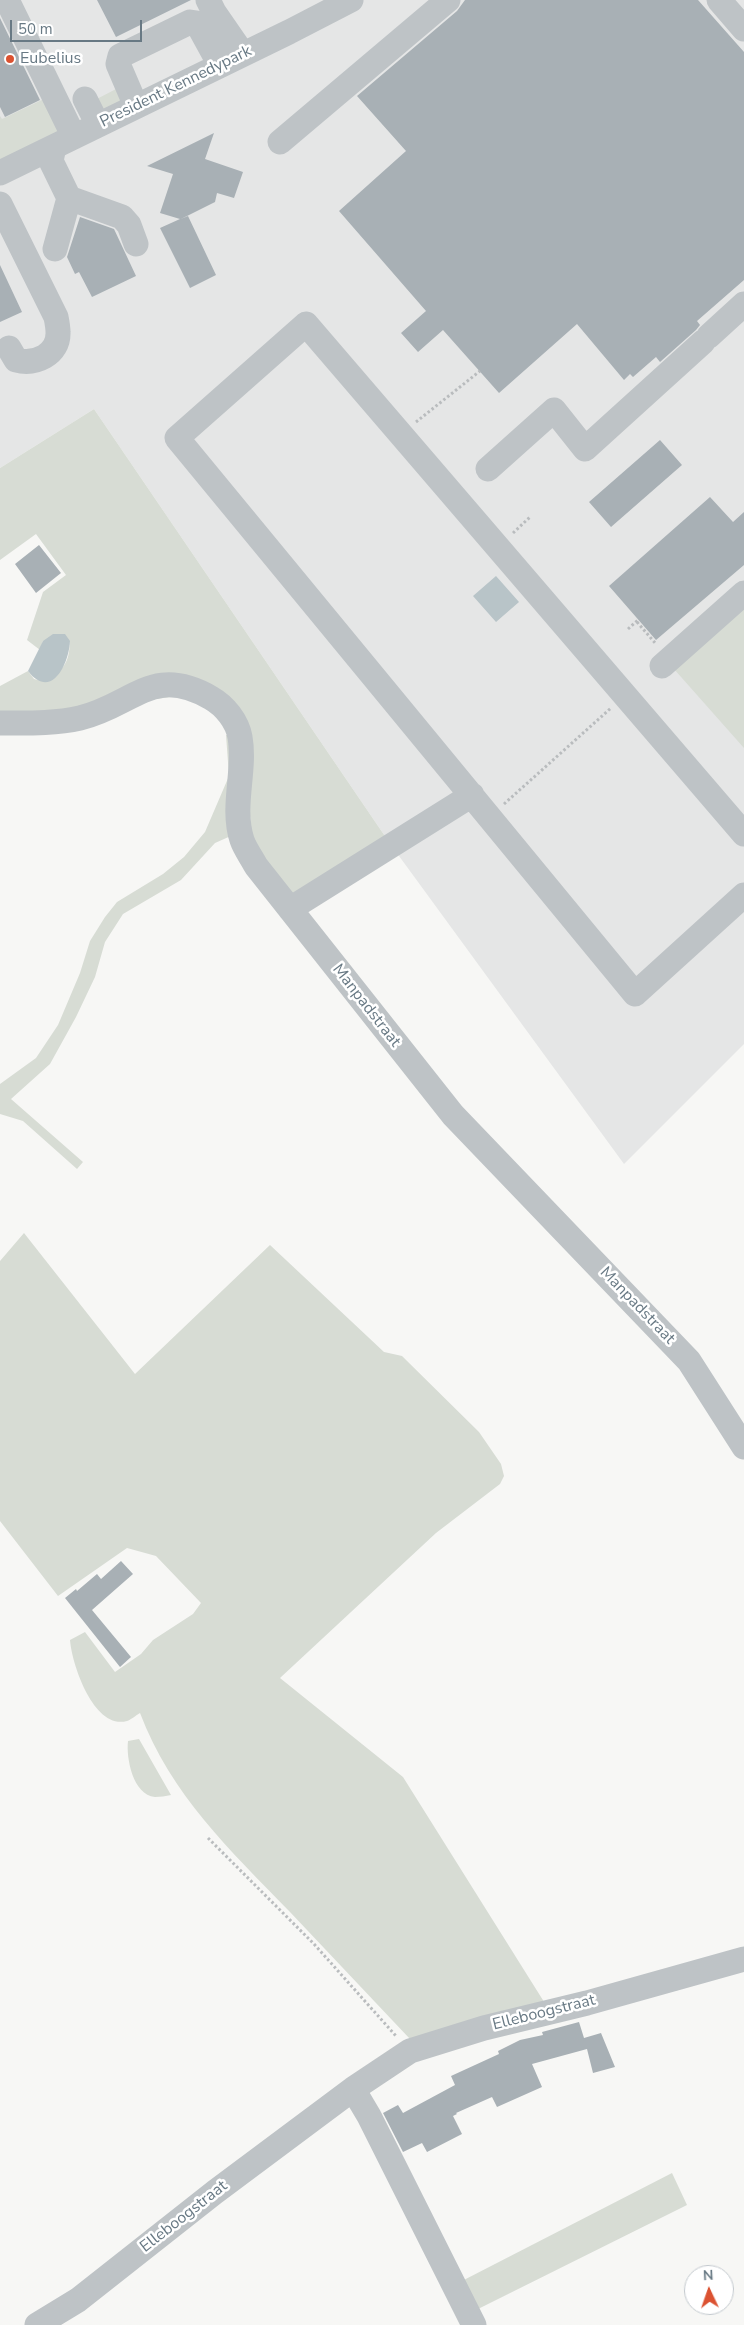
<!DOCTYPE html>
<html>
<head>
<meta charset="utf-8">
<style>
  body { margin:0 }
  #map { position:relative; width:744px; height:2325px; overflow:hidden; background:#f7f7f5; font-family:"Nunito Sans",sans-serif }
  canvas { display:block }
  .north { position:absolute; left:684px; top:2265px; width:50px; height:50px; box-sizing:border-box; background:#fff; border:1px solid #c3c9ce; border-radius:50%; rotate:357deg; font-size:14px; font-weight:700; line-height:20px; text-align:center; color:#687984 }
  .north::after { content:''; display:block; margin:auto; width:18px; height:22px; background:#db5231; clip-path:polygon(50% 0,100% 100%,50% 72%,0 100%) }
  .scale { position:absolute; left:10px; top:20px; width:132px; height:22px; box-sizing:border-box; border:2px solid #687984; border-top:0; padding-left:6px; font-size:15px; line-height:18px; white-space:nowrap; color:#687984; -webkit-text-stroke:4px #fff; paint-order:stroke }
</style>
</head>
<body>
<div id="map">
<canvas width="744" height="2325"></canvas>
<div class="north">N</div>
<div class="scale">50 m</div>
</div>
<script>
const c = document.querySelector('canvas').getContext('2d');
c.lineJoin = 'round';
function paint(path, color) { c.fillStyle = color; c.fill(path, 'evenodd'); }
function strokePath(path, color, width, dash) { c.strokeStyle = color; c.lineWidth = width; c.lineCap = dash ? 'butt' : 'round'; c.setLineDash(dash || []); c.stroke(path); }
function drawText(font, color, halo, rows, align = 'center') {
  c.font = font + ' "Nunito Sans",sans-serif'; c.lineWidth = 5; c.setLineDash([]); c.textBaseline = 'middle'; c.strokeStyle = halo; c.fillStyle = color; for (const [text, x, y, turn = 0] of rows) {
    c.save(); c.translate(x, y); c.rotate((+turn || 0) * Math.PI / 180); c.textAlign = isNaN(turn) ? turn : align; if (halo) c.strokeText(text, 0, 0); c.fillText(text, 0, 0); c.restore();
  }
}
paint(new Path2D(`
  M0 0H744V1044L624 1164 391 845 94 409 0 468Z`), '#e5e6e6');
paint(new Path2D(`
  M116 89 122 101 99 112 93 101Z
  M48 97 64 129 0 161V116L2 119Z
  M94 409 391 845 295 906 253 850 246 770 212 692 0 718V686L28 671 34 679 46 682C64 668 69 664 70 641H43L40 650 27 640 43 592 66 575 36 534 0 560V468Z
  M744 608V748L674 669Z
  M226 735H232L233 835 215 843 181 880 123 914 105 942 95 977 76 1017 50 1064 11 1099 83 1162 77 1169 23 1121 0 1114V1084L36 1058 58 1025 80 973 90 941 105 917 117 902 163 874 184 857 205 832 229 776Z
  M24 1233 135 1374 270 1245 384 1352 402 1356 479 1432 501 1464 504 1476 500 1484 436 1533 280 1678 403 1777 546 2005 410 2039C370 1997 330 1954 290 1912 230 1850 171 1795 140 1713 136 1715 131 1720 127 1721 94 1730 72 1665 70 1640L85 1632 115 1672 141 1654 153 1640 193 1614 201 1603 156 1556 127 1548 58 1596 0 1521V1261Z
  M139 1739 171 1795C166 1796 160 1797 155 1797 133 1795 126 1758 128 1741Z
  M672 2173 687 2205 472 2312 458 2283Z`), '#d7dcd4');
paint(new Path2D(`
  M496 576 519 602 496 622 473 596Z
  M53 634H65L70 641C69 664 51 701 28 671L43 641Z`), '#b8c4c8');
paint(new Path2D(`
  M97 0H191L116 37Z
  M465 0H698L744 52V280L697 321 700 325 696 330 660 362 656 357 633 377 630 374 624 380 577 324 499 393 443 330 418 352 401 333 426 311 339 211 406 151 357 96 457 11Z
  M0 18 40 100 5 117 0 107Z
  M214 133 205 159 243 172 234 198 217 193 215 202 181 219 188 216 216 275 190 288 160 228 180 219 160 213 173 174 147 166Z
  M80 217 114 229 136 276 92 297 79 272 75 274 67 257Z
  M0 265 22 312 0 322Z
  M660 440 682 465 611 527 589 502Z
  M710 497 733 522 744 512V565L656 640 609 586Z
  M39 545 61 573 36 593 15 564Z
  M121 1561 133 1574 92 1610 131 1657 120 1667 65 1598 76 1589 77 1591 97 1574 101 1579Z
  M579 2022 584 2038 601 2033 615 2067 593 2073 587 2049 532 2064 542 2087 497 2107 492 2097 456 2113 457 2114 453 2116 462 2134 427 2152 422 2143 403 2152 383 2113 398 2105 403 2113 455 2085 451 2076 499 2054 498 2051 520 2040 543 2035 542 2032Z`), '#a8b0b5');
strokePath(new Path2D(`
  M416 422 480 371
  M513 533 530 517
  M637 622 656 644
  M628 629 638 620
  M504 804 611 708
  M208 1838 314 1944 396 2036`), '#b9bcbe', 3, [2.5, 2.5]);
strokePath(new Path2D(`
  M7 0 74 137
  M208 0 214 12 243 54
  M719 0 744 29
  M85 99 98 125
  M136 106 118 64 120 56 190 22 197 23 220 65
  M280 142 448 0
  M54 147 51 161 69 198 122 217 129 225 136 244
  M0 173 289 32 351 0
  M0 204 56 317C57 322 58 327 58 332 59 355 35 365 16 360L9 348
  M55 249 69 198
  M709 336 744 304
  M488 469 554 410 585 449 703 342
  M662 666 744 593
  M0 723C26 723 54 724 80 718 134 705 152 664 211 698 225 706 237 721 240 737 246 771 231 806 242 840 245 849 252 858 256 866L453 1115 689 1361 744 1447
  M744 834 306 324 177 438 635 994 744 895
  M290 909 472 795
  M353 2089 369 2116 474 2325
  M37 2325 78 2300 215 2192 353 2089 410 2051 484 2028 587 2003 744 1959`), '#bec3c6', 25);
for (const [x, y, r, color] of [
  [10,59,5,"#db5231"]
]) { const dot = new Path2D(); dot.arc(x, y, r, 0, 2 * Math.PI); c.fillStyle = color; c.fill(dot); strokePath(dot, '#fff', 2); }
drawText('16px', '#687984', '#fff', [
  ["Eubelius",20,59]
], 'left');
drawText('16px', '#687984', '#fff', [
  ["President Kennedypark",176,87,-26],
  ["Manpadstraat",366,1006,52],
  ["Manpadstraat",637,1306,46],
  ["Elleboogstraat",544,2013,-14],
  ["Elleboogstraat",184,2217,-38]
]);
</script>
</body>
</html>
